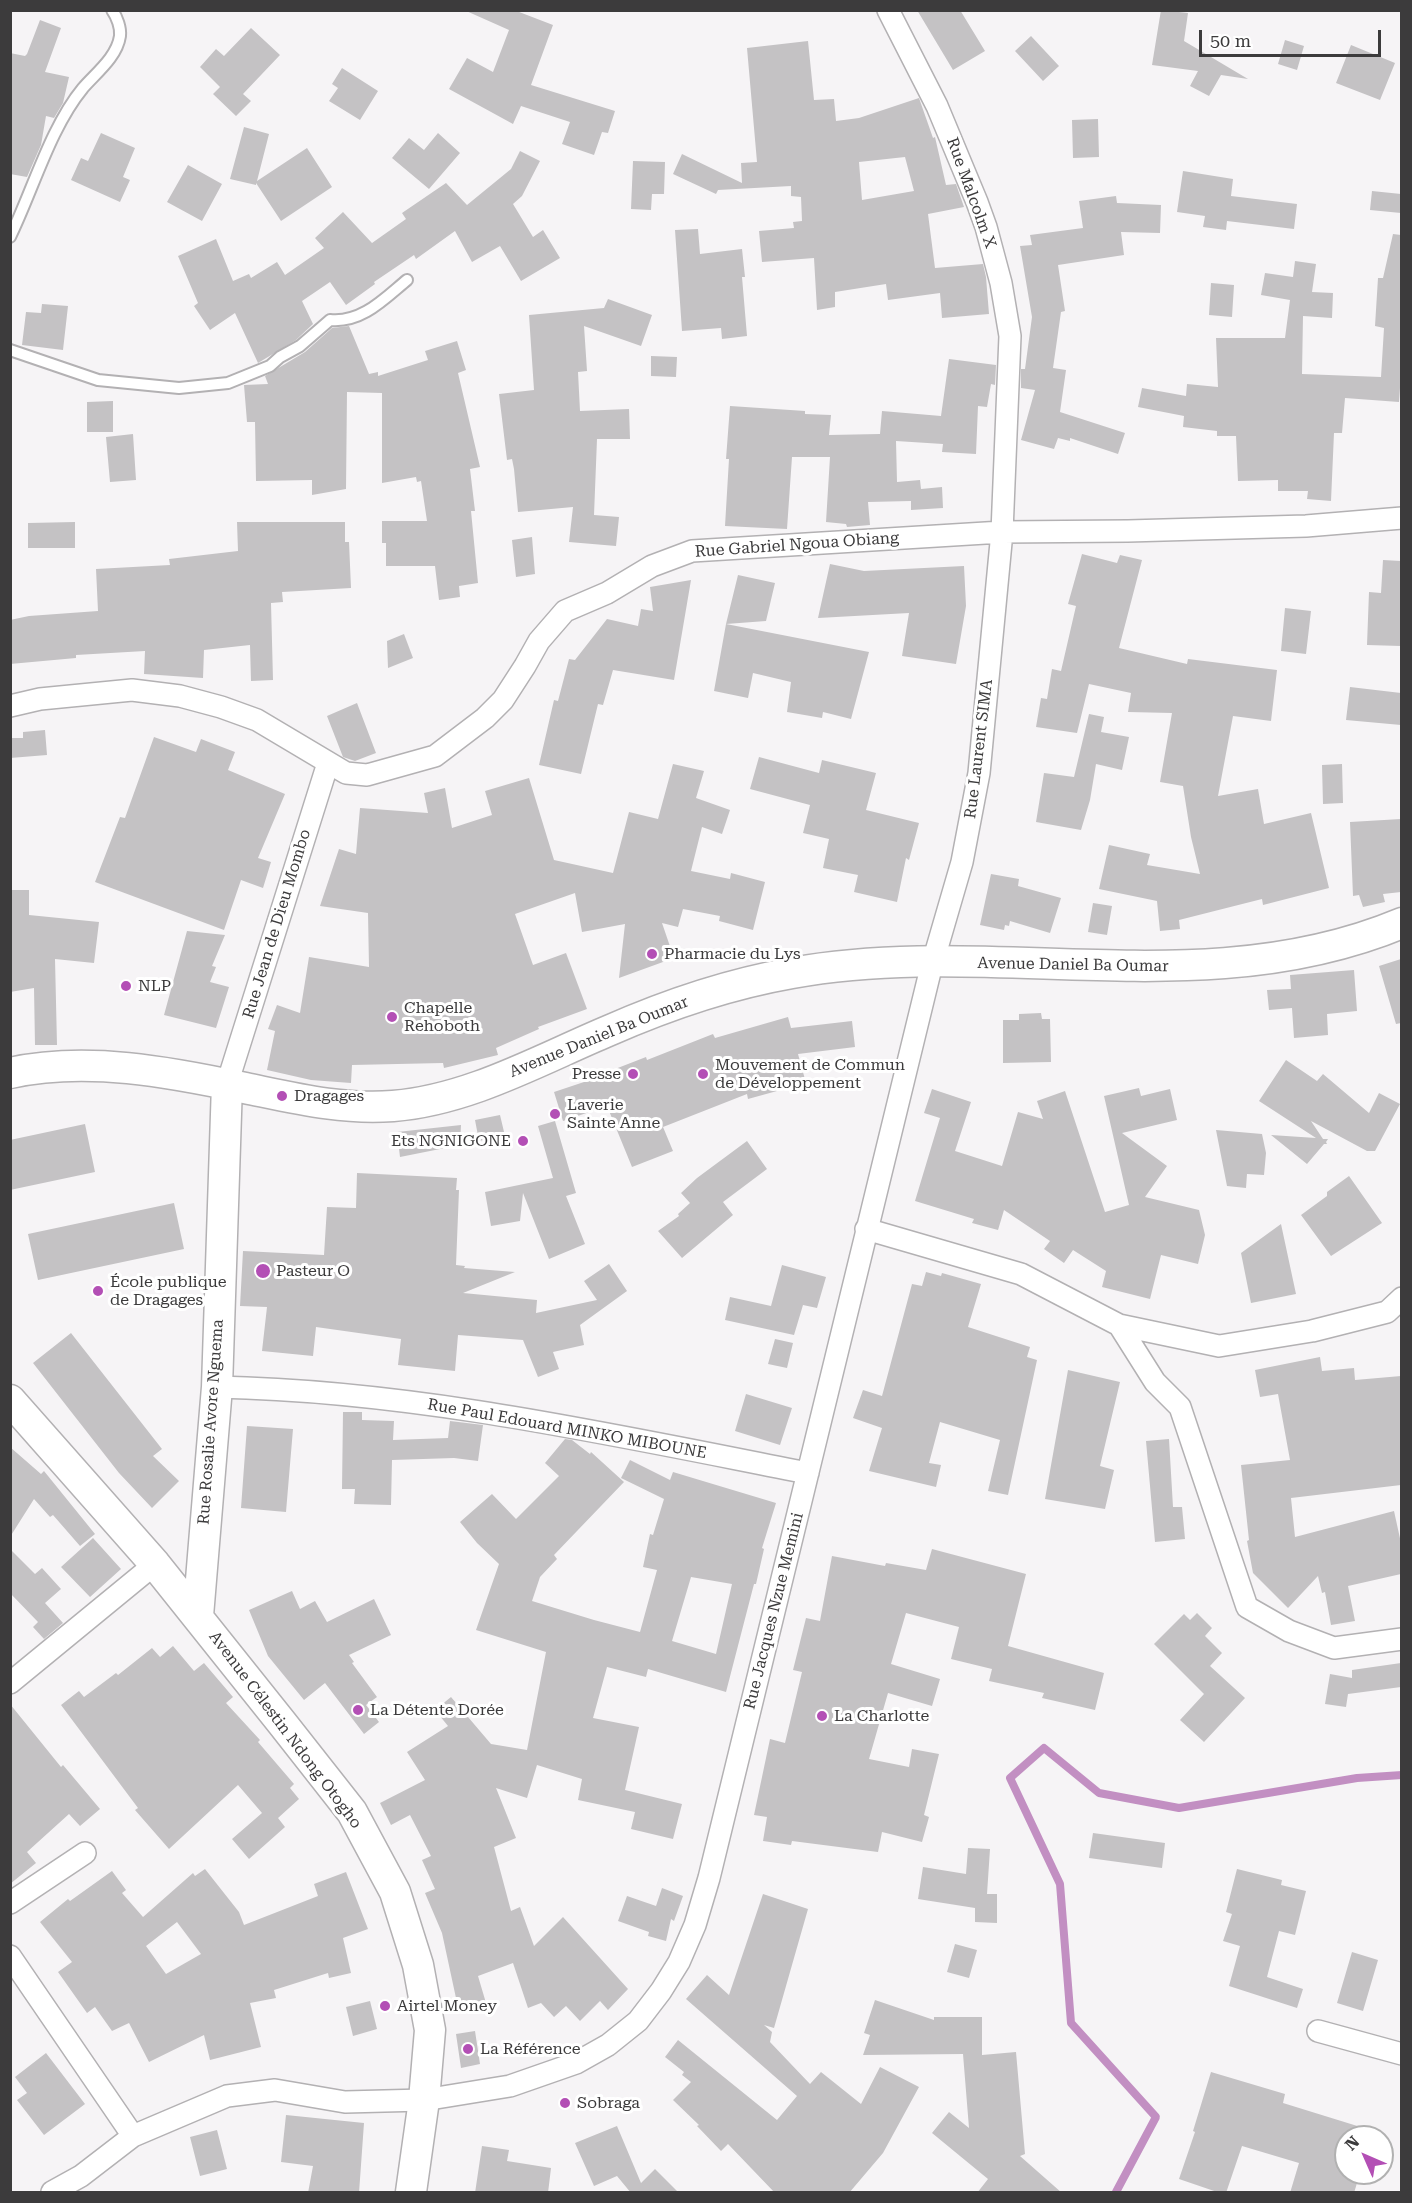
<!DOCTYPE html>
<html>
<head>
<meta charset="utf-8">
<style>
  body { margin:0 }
  #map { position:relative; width:1412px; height:2203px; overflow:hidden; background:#f6f4f6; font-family:"Roboto Serif",serif }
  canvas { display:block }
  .frame { position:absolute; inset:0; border:12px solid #3c3b3c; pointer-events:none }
  .north { position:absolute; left:1334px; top:2125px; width:60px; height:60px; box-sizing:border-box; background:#fff; border:2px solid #b1b1b1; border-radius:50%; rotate:315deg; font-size:16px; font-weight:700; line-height:24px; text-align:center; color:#3c3b3c }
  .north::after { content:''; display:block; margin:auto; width:21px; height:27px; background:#b34fb5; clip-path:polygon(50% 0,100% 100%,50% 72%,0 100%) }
  .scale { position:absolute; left:1199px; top:30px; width:182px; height:27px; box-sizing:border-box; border:3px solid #3c3b3c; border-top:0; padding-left:8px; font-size:18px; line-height:21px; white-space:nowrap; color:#3c3b3c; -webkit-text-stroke:4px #fff; paint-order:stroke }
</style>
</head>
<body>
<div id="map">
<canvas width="1412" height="2203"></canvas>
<div class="frame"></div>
<div class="north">N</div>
<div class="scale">50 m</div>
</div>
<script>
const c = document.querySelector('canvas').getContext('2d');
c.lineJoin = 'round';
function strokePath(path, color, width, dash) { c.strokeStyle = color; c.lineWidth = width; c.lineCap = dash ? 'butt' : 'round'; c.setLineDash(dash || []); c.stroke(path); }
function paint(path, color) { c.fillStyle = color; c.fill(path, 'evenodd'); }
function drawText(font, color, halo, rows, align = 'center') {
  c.font = font + ' "Roboto Serif",serif'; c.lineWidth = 6; c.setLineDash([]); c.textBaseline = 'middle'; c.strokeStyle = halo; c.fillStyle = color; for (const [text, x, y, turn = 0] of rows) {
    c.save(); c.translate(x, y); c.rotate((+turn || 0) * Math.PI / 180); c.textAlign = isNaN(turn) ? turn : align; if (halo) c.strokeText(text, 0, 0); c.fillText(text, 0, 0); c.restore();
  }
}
strokePath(new Path2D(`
  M1116 2192 1156 2117 1071 2023 1060 1884 1010 1778 1044 1748 1099 1793 1179 1808 1357 1778 1402 1775`), '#c28fc2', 8);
paint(new Path2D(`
  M464 10H514L553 25 531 85 615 111 608 133 602 132 594 155 562 144 570 122 521 106 513 124 449 89 467 58 493 72 509 30Z
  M917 10H960L985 51 953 70Z
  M1161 10 1188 13 1184 41 1248 79 1221 75 1209 96 1190 86 1198 71 1152 65Z
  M40 20 61 28 45 72 69 77 63 103 54 118 46 116 41 145 27 177 10 174V53L25 56 27 54Z
  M251 28 280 55 243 94 251 101 236 116 213 94 220 87 200 67 216 49 224 56Z
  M1031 36 1059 66 1043 81 1015 51Z
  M1285 40 1304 46 1297 70 1278 64Z
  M808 41 814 100 834 99 836 121 859 118 919 98 933 138 935 137 946 185 956 184 964 207 928 214 935 268 983 264 986 277 989 314 942 318 940 293 888 300 886 284 835 292V307L817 310 814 258 762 262 759 231 794 228 793 222 802 221 801 197 791 196V186L718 190 716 194 673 174 682 154 742 183 741 163 757 162 747 48ZM905 157 914 191 862 200 859 162Z
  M1351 45 1395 63 1380 100 1336 83Z
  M342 68 378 91 360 120 329 101 338 88 332 84Z
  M1098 119 1099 157 1073 158 1072 120Z
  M244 127 269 134 257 181 307 148 332 187 281 221 256 183V185L230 179Z
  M101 133 135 148 123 177 130 180 120 202 71 180 81 158 88 161Z
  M438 133 460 153 429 189 392 158 409 138 424 150Z
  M520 151 540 161 522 196 513 204 533 237 543 230 560 258 521 281 500 246 472 262 455 231 416 259 414 255 374 282 375 284 346 305 330 282 302 301 313 324 296 340 258 363 235 313 210 330 194 306 198 303 178 256 216 239 233 281 249 274 251 278 277 262 285 275 324 248 315 238 343 212 372 243 406 219 402 213 446 183 467 205 511 169Z
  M633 161 665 162 664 194H652L651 210 631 209Z
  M188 165 222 184 202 221 167 202Z
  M1183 171 1233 179 1231 196 1297 204 1294 229 1227 221 1226 230 1203 227 1205 216 1177 212Z
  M1372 191 1401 194V213L1370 210Z
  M1116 196 1117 203 1161 205 1160 233 1121 232 1124 255 1058 265 1065 311 1061 312 1053 368 1066 370 1060 412 1125 433 1118 454 1070 438V441L1058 438 1054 449 1021 440 1035 390 1021 388V369H1025L1032 317 1020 246 1032 245 1030 235 1083 228 1079 201Z
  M698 229 700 254 742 249 745 277H742L747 336 722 339 721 328 682 331 675 230Z
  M1393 234 1401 235V374L1399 402 1345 398 1342 433H1334L1331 501 1307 499 1308 491H1278V480L1238 481 1236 436H1217V431L1183 427 1184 416 1138 407 1142 388 1186 396 1187 384 1218 387 1216 338H1285L1290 300 1261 295 1265 273 1293 277 1295 261 1316 264 1312 292 1333 293 1332 318 1303 316 1302 374 1381 377 1384 328 1375 326 1378 278H1383Z
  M1211 283 1234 285 1232 317 1209 315Z
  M608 299 652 315 641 346 584 326 587 371 578 372 580 411 629 409 630 439H597L594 515 619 517 616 546 569 542 573 507 518 512 514 469 512 459 507 460 499 394 534 390 529 315 604 308Z
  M42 304 68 306 63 350 22 345 26 312 41 313Z
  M349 326 369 374 378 372V376L428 360 425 351 457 341 466 370 458 373 480 467 470 469 475 511H471L478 583 459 586 460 597 439 600 435 566H386V543H382V521H427L421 481 417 482 416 477 382 483V393L347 392 346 489 312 495V480L256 481 255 422H247L244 385 268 384 265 376 305 352 332 328Z
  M651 356 677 357 676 377 651 376Z
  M949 359 996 365 995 385 991 384 987 407 978 406 976 454 942 452 943 444 896 441 897 482 920 480 921 489 942 487 943 508 911 510V501L868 502 870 525 847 527 846 524 826 522 830 457H792L787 529 725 526 729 459H726L730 406 805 411V414L831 415 829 435 880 434 882 411 941 416Z
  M113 401V432H87V402Z
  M133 434 136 480 110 482 106 437Z
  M75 522V548H28V523Z
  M237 522H345V542H349L351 588 282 592 283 602 271 603 273 680 251 681 250 645 204 650 203 678 144 674 145 651 76 655V658L10 664V620L29 616 98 611 96 569 170 565 169 559 238 551Z
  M532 537 535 574 516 577 512 540Z
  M1082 554 1117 563 1120 555 1142 560 1119 648 1187 664 1188 659 1277 670 1271 721 1233 716 1218 796 1258 789 1264 824 1311 813 1329 888 1263 905 1262 899 1179 920 1180 929 1160 931 1157 901 1099 889 1109 845 1150 854 1147 865 1200 874 1191 837 1183 786 1160 782 1172 713 1128 712 1131 693 1089 684 1077 733 1036 727 1041 698 1047 699 1052 669 1061 671 1076 606 1068 604Z
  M1383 560 1401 561V646L1367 645 1369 592 1381 593Z
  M830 564 864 571 964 566 966 606 956 664 902 656 909 613 818 618Z
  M738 575 775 583 766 621 726 624Z
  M691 580 674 680 613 670 603 705 598 704 581 774 539 765 554 700 558 701 569 659 575 660 607 619 638 626 641 609 653 611 650 587Z
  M1285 608 1311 611 1306 654 1281 651Z
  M726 624 869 652 851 719 823 712 822 718 787 712 791 682 753 673 748 698 714 691Z
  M404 634 413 658 388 668 387 641Z
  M1350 687 1401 693V725L1346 720Z
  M357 703 376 753 355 761 343 757 327 716Z
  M1089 714 1104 717 1101 732 1129 737 1122 770 1096 764 1090 800 1081 830 1036 822 1044 773 1074 777Z
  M45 730 47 755 10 758V738H23V732Z
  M154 737 196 752 201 739 235 752 228 770 285 794 258 858 271 862 263 888 241 880 224 930 95 882 120 817 125 818Z
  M759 757 819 773 822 760 876 773 866 810 919 823 909 860 906 858 897 902 854 892 858 875 823 868 829 839 803 833 810 805 750 789Z
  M673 764 704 771 696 798 730 810 722 834 702 827 691 871 730 879 731 873 765 882 753 930 719 921 720 916 683 909 678 927 662 923 674 958 619 978 625 924 582 932 575 893 515 914 533 965 566 953 587 1009 538 1027 539 1029 496 1048 498 1055 444 1068 443 1063 352 1065 351 1083 311 1080 267 1070 275 1031 268 1029 277 1005 300 1013 309 957 369 967 368 913 320 906 339 849 356 854 360 808 428 813 424 793 445 788 452 828 492 815 485 791 529 778 554 860 613 873 629 812 658 819Z
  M1342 764 1343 803 1323 804 1322 765Z
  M1401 819V892L1383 894 1385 902 1363 907 1359 895 1353 896 1350 822Z
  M991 874 1019 879 1018 886 1061 898 1050 933 1010 921 1009 926 1005 925 1004 930 980 925Z
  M10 890H29V915L99 922 94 963 55 959 57 1045H35L34 988 10 992Z
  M1093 903 1112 906 1107 935 1088 932Z
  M187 931 225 935 212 966 216 967 210 982 229 987 216 1028 164 1015Z
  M1401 959V1023L1396 1024 1379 966Z
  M1354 970 1357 1011 1327 1014 1328 1035 1294 1038 1292 1008 1269 1010 1267 990 1291 989 1290 975Z
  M1041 1013 1042 1019H1050L1051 1062 1003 1063V1020H1019V1014Z
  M788 1017 791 1028 852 1021 855 1047 798 1054 806 1083 748 1099 747 1094 663 1127 673 1151 632 1167 607 1106 563 1121 554 1092 611 1073 610 1071 646 1057 647 1060 713 1034 715 1038Z
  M1286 1060 1317 1081 1323 1074 1369 1113 1379 1093 1400 1104 1375 1151H1367L1311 1121 1323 1139H1328L1326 1142 1327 1144H1324L1307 1164 1271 1135 1316 1138 1259 1101Z
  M1139 1088 1141 1096 1170 1089 1177 1120 1122 1133 1167 1166 1145 1197 1199 1210 1205 1235 1198 1264 1161 1255 1150 1299 1102 1287 1106 1271 1073 1250 1064 1263 1044 1249 1050 1241 1004 1210 998 1230 972 1223 974 1219 915 1201 940 1118 924 1113 932 1089 971 1102 955 1151 1002 1166 1018 1112 1043 1119 1037 1101 1065 1091 1105 1212 1129 1205 1104 1096Z
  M500 1115 505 1136 479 1141 475 1120Z
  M555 1121 576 1193 566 1196 585 1244 549 1259 523 1193 520 1221 491 1226 485 1192 553 1178 538 1126Z
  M85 1124 95 1172 10 1190V1140Z
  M461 1125 460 1145 400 1157 397 1132Z
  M1216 1130 1262 1134 1266 1153 1264 1175 1247 1174 1246 1188 1227 1186Z
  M747 1141 767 1169 723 1202 733 1215 682 1258 658 1231 679 1216 678 1214 690 1203 681 1193 697 1178Z
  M357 1173 457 1178 456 1190H459L456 1265 465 1266 464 1268 515 1272 463 1293 537 1300 536 1313 597 1300 584 1281 609 1264 627 1291 580 1325 584 1345 553 1352 559 1369 538 1377 523 1340 458 1335 455 1371 398 1365 401 1339 316 1327 313 1356 262 1351 267 1307 240 1306 243 1251 324 1255 327 1207 356 1208Z
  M1349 1176 1382 1223 1331 1256 1301 1215 1327 1196V1192Z
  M174 1203 184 1249 38 1280 28 1234Z
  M1281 1224 1296 1294 1251 1303 1241 1253Z
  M782 1265 826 1277 817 1308 803 1305 794 1335 725 1320 730 1297 771 1306Z
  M926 1272 941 1276 942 1273 981 1284 968 1327 1030 1347 1027 1357 1037 1360 1008 1495 988 1491 1000 1440 940 1422 929 1463 941 1465 936 1487 869 1471 882 1428 853 1418 863 1390 882 1396 912 1284 922 1286Z
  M71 1333 162 1449 153 1456 179 1481 152 1508 119 1473 33 1363Z
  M775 1339 793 1343 787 1368 768 1364Z
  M1320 1357 1322 1371 1354 1368 1355 1380 1401 1376V1485L1291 1498 1295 1537 1394 1511 1401 1543V1574L1348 1586 1355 1621 1331 1625 1325 1592 1322 1593 1318 1576 1288 1608 1253 1573 1247 1541 1249 1540 1241 1465 1290 1460 1278 1394 1260 1397 1255 1370Z
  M1068 1370 1120 1382 1100 1466 1114 1470 1105 1509 1045 1499Z
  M746 1394 792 1408 780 1445 735 1431Z
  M343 1412H362V1420L394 1421 393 1440 448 1438 450 1421 483 1425 478 1461 454 1458 392 1460 391 1505 354 1504 355 1489H342Z
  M247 1426 293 1429 286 1512 241 1508Z
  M565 1439 572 1440 590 1454 591 1452 624 1482 554 1555 557 1559 540 1577 532 1601 594 1620 640 1632 657 1570 643 1567 650 1534 653 1535 664 1499 621 1478 630 1460 670 1480 673 1472 776 1503 762 1548 764 1549 756 1584H754L726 1692 648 1669 646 1677 607 1667 593 1718 639 1727 625 1790 682 1804 673 1839 631 1829 635 1812 578 1800 582 1779 537 1765 527 1798 496 1788 516 1838 494 1847 511 1911 520 1907 534 1946 563 1917 628 1989 608 2010 600 2001 580 2021 566 2006 554 2017 541 2003 528 2008 513 1963 478 1976 486 2003 459 2012 442 1933 425 1893 435 1889 422 1860 431 1856 410 1815 391 1825 380 1803 425 1780 407 1752 448 1726 435 1710 451 1697 491 1744 527 1750 546 1652 476 1630 499 1564 477 1543 460 1522 492 1494 516 1519 559 1476 545 1463ZM691 1577 732 1584 716 1654 672 1641Z
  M1169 1439 1173 1507H1182L1185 1539 1155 1542 1146 1441Z
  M10 1447 41 1474 44 1471 95 1534 80 1546 53 1515 50 1517 34 1499 10 1537Z
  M93 1538 121 1569 90 1597 61 1567Z
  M10 1549 35 1574 42 1568 61 1589 45 1603 63 1623 44 1639 33 1627 38 1622 10 1593Z
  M932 1549 1026 1574 1008 1646 1104 1673 1095 1710 1042 1698 1044 1693 989 1681 992 1669 951 1659 959 1627 906 1613 891 1664 940 1679 932 1706 888 1693 869 1759 909 1767 912 1749 939 1754 924 1815 929 1817 922 1842 882 1832 878 1852 792 1841 791 1845 763 1841 767 1817 754 1815 770 1739 785 1743 802 1672 793 1670 806 1618 820 1621 832 1556 885 1566 886 1563 926 1570Z
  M292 1591 300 1609 315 1601 327 1622 374 1599 391 1635 349 1655 354 1662 352 1663 377 1697 366 1705 379 1722 364 1734 325 1683 304 1700 268 1656 249 1610Z
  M1197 1613 1212 1628 1205 1636 1222 1653 1210 1666 1245 1698 1204 1742 1180 1720 1204 1694 1154 1644 1184 1614 1190 1620Z
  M173 1646 194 1671 204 1663 233 1697 226 1703 260 1740 258 1742 294 1784 290 1788 299 1799 278 1818 285 1827 249 1859 232 1839 262 1813 238 1785 169 1849 135 1810 138 1808 61 1705 79 1691 84 1697 116 1673 118 1675 152 1648 160 1657Z
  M1401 1663V1687L1348 1694 1346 1707 1325 1704 1330 1674 1352 1678V1670Z
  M10 1704 61 1767 63 1765 100 1809 80 1826 69 1814 27 1852 36 1863 10 1884Z
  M1093 1833 1165 1843 1162 1868 1089 1858Z
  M968 1848 990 1849 987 1894H997V1923L975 1922V1908L918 1899 923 1867 966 1874Z
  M205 1869 239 1912 244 1925 318 1896 314 1884 346 1872 368 1929 343 1938 351 1973 329 1978 328 1973 274 1990 276 1998 250 2003 261 2047 210 2060 204 2035 149 2062 129 2023 112 2031 95 2007 87 2013 58 1972 72 1962 40 1922 68 1899 70 1901 112 1871 126 1890 122 1893 143 1917 193 1873 195 1876ZM177 1922 201 1954 166 1974 146 1946Z
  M1237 1869 1282 1880 1281 1885 1306 1891 1295 1935 1279 1931 1267 1977 1303 1989 1297 2008 1229 1986 1240 1946 1223 1941 1232 1914 1226 1912Z
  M662 1888 683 1896 674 1921 671 1919 666 1941 648 1936 649 1932 618 1921 627 1896 656 1906Z
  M763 1894 808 1909 774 2028 764 2025 772 2032 770 2042 810 2084 821 2072 861 2104 880 2067 919 2087 883 2153 849 2193H775L728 2144 721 2151 697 2126 699 2125 673 2100 691 2082 682 2075 684 2072 665 2057 678 2040 777 2120 797 2096 686 1999 707 1975 729 1995Z
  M955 1944 977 1950 969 1978 947 1972Z
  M1352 1952 1378 1960 1363 2011 1337 2003Z
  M875 2000 934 2020V2017H982V2055L1016 2052 1025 2154 1020 2156 1062 2193H977L988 2179 932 2133 949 2112 969 2128 963 2054 863 2055 870 2035 864 2033Z
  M370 2001 377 2029 353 2036 346 2007Z
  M475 2031 480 2064 461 2068 456 2034Z
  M46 2053 85 2104 44 2135 17 2100 27 2093 15 2077Z
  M1211 2072 1285 2094 1283 2103 1367 2129 1365 2137H1346V2173H1360L1354 2193H1290L1299 2163 1242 2146 1226 2193H1220L1179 2179 1195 2132 1193 2131Z
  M286 2115 364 2123 359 2193H308L313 2166 281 2162Z
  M617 2126 641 2183 655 2169 679 2193H631L617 2176 594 2186 575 2143Z
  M217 2130 227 2169 200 2176 190 2137Z
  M482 2146 509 2150 507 2161 551 2168 548 2193H475Z`), '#c4c2c4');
const service = new Path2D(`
  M10 237C33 190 50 128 83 88 96 73 117 57 120 36 121 28 117 17 112 10
  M10 350 98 380 179 388 228 383 270 366 280 357 300 346 330 320C362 323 384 299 407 280`);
const minor = new Path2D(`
  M10 706 40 699 132 690 180 696 221 707 257 720 346 773 367 775 435 756 485 718 503 700 525 666 539 641 565 611 607 593 652 566 692 551 1002 532 1128 531 1306 526 1402 518
  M227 1084 328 763
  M866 1229 1021 1274 1119 1325 1219 1346 1312 1331 1387 1312 1402 1298
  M1119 1325 1155 1382 1180 1407 1247 1607 1289 1631 1334 1648 1402 1639
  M217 1387C416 1391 613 1435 808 1473
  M10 1683 155 1564
  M10 1903 85 1853
  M10 1956 133 2136
  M1318 2031 1402 2054
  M52 2192 81 2176 133 2136 227 2096 275 2090 345 2102 424 2100 510 2086 576 2063 608 2045 638 2021 661 1991 679 1962 695 1925 709 1878 930 972 962 862 979 773 1002 532 1010 336 1001 283 986 227 977 202 937 106 888 10`);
const secondary = new Path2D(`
  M10 1073C86 1056 170 1072 245 1088 294 1098 342 1110 393 1106 469 1100 539 1060 608 1031 667 1005 729 984 792 973 995 936 1203 1006 1402 923
  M10 1400 155 1564 282 1723 352 1812 395 1892 418 1965 430 2030 424 2100 411 2192
  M198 1616 217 1387 227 1084`);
strokePath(service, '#b3b1b3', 14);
strokePath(minor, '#b3b1b3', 24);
strokePath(secondary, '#b3b1b3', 33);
strokePath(service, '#fff', 10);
strokePath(minor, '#fff', 21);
strokePath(secondary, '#fff', 30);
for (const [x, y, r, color] of [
  [652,954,6,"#b34fb5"],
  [126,986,6,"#b34fb5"],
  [392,1017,6,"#b34fb5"],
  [633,1074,6,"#b34fb5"],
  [703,1074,6,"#b34fb5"],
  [282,1096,6,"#b34fb5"],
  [555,1114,6,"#b34fb5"],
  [523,1141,6,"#b34fb5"],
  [263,1271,8,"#b34fb5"],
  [98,1291,6,"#b34fb5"],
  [358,1710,6,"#b34fb5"],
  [822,1716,6,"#b34fb5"],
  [385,2006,6,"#b34fb5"],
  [468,2049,6,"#b34fb5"],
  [565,2103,6,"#b34fb5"]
]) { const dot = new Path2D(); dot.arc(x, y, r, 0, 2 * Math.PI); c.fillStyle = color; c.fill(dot); strokePath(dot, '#fff', 2); }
drawText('16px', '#3c3b3c', '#fff', [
  ["Rue Malcolm X",971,193,70],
  ["Rue Gabriel Ngoua Obiang",797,545,-4],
  ["Rue Laurent SIMA",979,749,-83],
  ["Rue Jean de Dieu Mombo",277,924,-73],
  ["Avenue Daniel Ba Oumar",1073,965,1],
  ["Avenue Daniel Ba Oumar",599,1037,-22],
  ["Rue Rosalie Avore Nguema",211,1422,-86],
  ["Rue Paul Edouard MINKO MIBOUNE",567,1429,10],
  ["Rue Jacques Nzue Memini",774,1611,-76],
  ["Avenue Célestin Ndong Otogho",285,1730,53]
]);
drawText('16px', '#3c3b3c', '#fff', [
  ["Pharmacie du Lys",664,954],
  ["NLP",138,986],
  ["Chapelle",404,1008],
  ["Rehoboth",404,1026],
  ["Mouvement de Commun",715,1065],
  ["de Développement",715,1083],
  ["Presse",621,1074,"right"],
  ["Dragages",294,1096],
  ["Laverie",567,1105],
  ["Sainte Anne",567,1123],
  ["Ets NGNIGONE",511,1141,"right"],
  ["Pasteur O",276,1271],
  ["École publique",110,1282],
  ["de Dragages",110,1300],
  ["La Détente Dorée",370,1710],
  ["La Charlotte",834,1716],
  ["Airtel Money",397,2006],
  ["La Référence",480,2049],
  ["Sobraga",577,2103]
], 'left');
</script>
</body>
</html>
